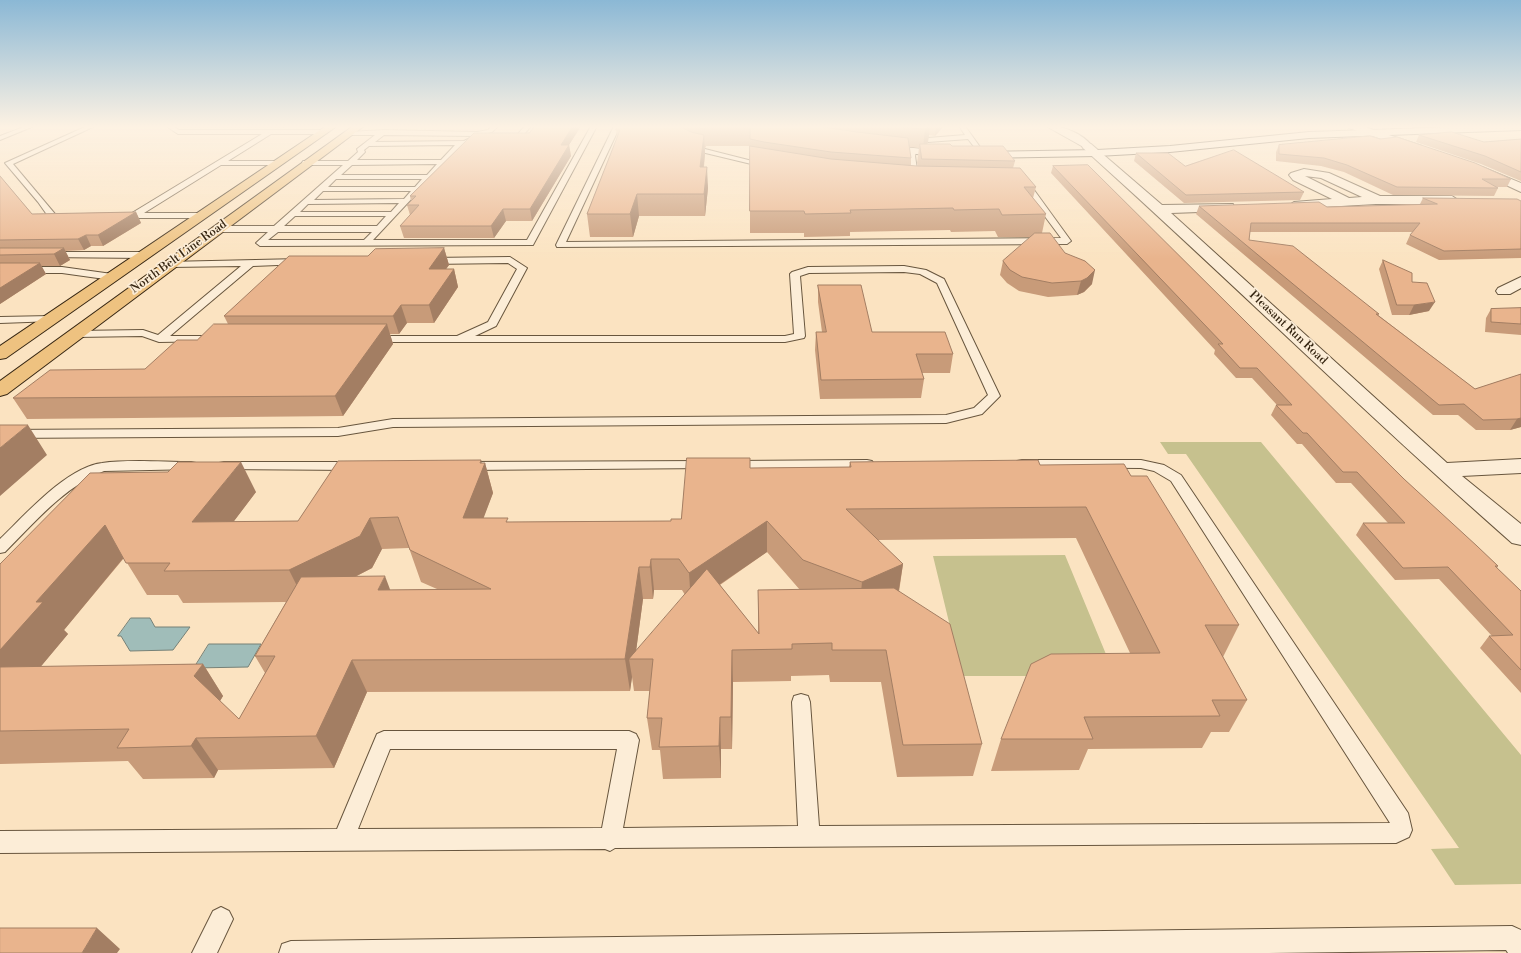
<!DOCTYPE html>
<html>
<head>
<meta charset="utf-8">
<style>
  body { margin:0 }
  canvas { display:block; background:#fbe3c1 }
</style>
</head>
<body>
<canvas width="1521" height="953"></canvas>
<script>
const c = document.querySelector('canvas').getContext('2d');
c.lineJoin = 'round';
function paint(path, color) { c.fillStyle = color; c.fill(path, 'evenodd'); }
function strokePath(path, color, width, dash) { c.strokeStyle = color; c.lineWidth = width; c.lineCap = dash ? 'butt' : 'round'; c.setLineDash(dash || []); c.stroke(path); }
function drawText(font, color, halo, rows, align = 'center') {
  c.font = font + ' "Libre Bodoni",serif'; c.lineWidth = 3.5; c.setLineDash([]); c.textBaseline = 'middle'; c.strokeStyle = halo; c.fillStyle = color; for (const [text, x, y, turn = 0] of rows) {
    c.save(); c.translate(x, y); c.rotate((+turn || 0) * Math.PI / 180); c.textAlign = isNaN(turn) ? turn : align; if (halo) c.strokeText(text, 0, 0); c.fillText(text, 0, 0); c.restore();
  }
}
paint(new Path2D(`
  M1160 442H1261L1521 755V884L1455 885 1431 849 1459 848 1186 454H1168Z
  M1065 555 1115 676H962L933 556Z`), '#c6c18e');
const water = new Path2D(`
  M131 618H150L155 627H190L173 650 130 651 121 636H118Z
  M209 644H261L248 667 194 668Z`);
paint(water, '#a0bdb9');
strokePath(water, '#768177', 1);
const service = new Path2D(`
  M26 126H34L0 140V136Z
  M87 126H95L13 164 55 214H67L71 217 67 220 50 219 38 202 5 163Z
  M166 126H173L179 130H322L325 132 322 134H271L228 161H277L281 163 280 165H221L144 213H200L204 216 203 218H116V214L132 213 262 134H178Z
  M492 126H498L492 132 481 135 480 138 459 148 373 240H527L591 126H597L533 245 260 246 256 243 268 232H217L213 229 217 226H274L343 165H306L302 163 303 161H348L358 152 357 149 375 135H350L348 134V132L384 130 477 132 488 130ZM384 135 474 136 464 141 375 142ZM455 145 441 160H357L365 152 364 150 369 146ZM437 164 427 175H341L352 165ZM336 179H422L415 187H328ZM323 191H411L404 199 314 200ZM399 203 391 212H300L308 204ZM295 216H386L377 226H284ZM278 232H372L364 240H268Z
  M525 126H531L520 139 506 141 503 139 516 136Z
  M614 126H620L566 242 1061 238 1023 187 1018 186V182L1029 183 1071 241 1067 244 557 247 556 245Z
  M959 126H965L980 147 979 148H975L968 139 928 142 906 137 909 135 928 138 965 135Z
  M687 143 697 147 772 166 768 168 693 150 685 146V144Z
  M913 150 916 152 915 156 919 183 915 185 911 183 907 156 911 151Z
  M48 252H144L149 255 144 258 45 257V253Z
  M510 257 527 268 496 326 475 336H785L794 334 790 274 792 272 808 267 904 266 926 270 944 279 1000 396 982 414 946 423 393 427 338 436 0 438V430L338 428 393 419 946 415 974 408 988 395 937 283 920 274 904 272 809 273 800 276 805 336 804 338 785 342H372L366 339 372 336H457L488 322 517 269 508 263 429 264 424 261 429 258Z
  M300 259 305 262 303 264 253 266 170 336H215L219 337 221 339 219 341 159 342 142 336 76 337 71 334 76 331 143 330 158 335 241 266 170 267 167 266V262Z
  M0 267H62L112 274 117 277 112 280 62 273H0Z
  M51 316 55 317 56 319 55 321 0 323V317Z
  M867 460 872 461 874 464 872 467 732 469 727 468 725 465 727 462 732 461Z
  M1022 460H1141L1164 465 1181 475 1408 813 1412 830 1409 837 1396 843 615 848 610 851 605 849 0 853V831L337 829 377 734 384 731H629L636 734 639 740 623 828 798 826 792 702 794 696 801 694 808 696 810 702 819 826 1390 823 1171 481 1154 471 1141 468 1017 467 1015 464 1017 461ZM390 749H617L602 828 358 829Z
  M705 461 710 462 712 465 710 468 466 470 461 469 459 466 461 463 466 462Z
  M191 462 196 463 198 466 196 469 104 471C64 487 35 522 5 552L0 553V539C25 515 67 467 102 463 128 459 164 462 191 462Z
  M224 462H353L358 463 360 466 358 469 353 470 219 469 217 466 219 463Z
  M221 907 229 911 233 919 217 953H192L213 911Z
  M1512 926 1521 930V953H1508L1506 950 1269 953H279L282 944 291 941Z`);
const minor = new Path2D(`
  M1348 126H1362L1422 146 1423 148 1422 150H1414L1349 128Z
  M1087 143 1091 144 1162 205 1233 204 1234 207 1228 211 1171 213 1447 463 1521 459V473L1462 476 1521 524V545L1512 543C1366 415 1228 278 1083 148L1082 146Z
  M1482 167 1521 183V192L1478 172 1476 170 1478 168Z
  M1304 169 1329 173 1380 196H1452L1458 200 1452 204H1376L1289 209 1288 206 1294 202 1332 199 1293 180 1289 175 1291 173ZM1305 176 1321 178 1362 197 1349 198Z
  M1521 277V288L1510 294H1498L1496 291 1498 288Z`);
const tertiary = new Path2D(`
  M1046 126C1062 125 1082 133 1092 146L1087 149Z`);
const secondary = new Path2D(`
  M1483 126H1521V130L1309 138 1170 152 1097 156 980 158 974 155 980 152 1097 150 1170 146 1309 132Z
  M880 145 947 151 953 154 947 157 876 150 875 148 876 146Z`);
const primary = new Path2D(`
  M326 126H337L6 358 0 359V346Z
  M353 126H364L7 394 0 396V381Z`);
strokePath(service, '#68563e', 2);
strokePath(minor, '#68563e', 2);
strokePath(tertiary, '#68563e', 2);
strokePath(secondary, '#372713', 2);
strokePath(primary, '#372713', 2);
paint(service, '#fcedd7');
paint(minor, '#fcedd7');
paint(tertiary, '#fcedd7');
paint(secondary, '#fcedd7');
paint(primary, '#eec280');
paint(new Path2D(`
  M179 126H286L283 128H180Z
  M535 126H581L569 145 571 156 532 221H506L494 238H404L400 226 410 215 407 205 411 201 410 196 529 133Z
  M617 126H944L935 136 929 135 927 144 952 146 1015 161 1013 168 1036 187 1033 198 1046 214 1042 233 1065 253 1092 284 1084 292 1077 295 1048 297 1019 291 1007 283 1000 275 1003 261 1031 237H998L995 231 951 232 950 230 850 232V236L804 237V233H750V146H706V148L705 147V154L704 167 708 188 705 216H639L633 237H590L587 214 617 139 616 130ZM909 147 919 148 917 163 918 166H911V158Z
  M1419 135 1484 142 1521 139V181L1481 164 1416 142Z
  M1279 145 1511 179 1507 187H1496L1498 188 1494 196 1393 195 1344 172 1321 166 1276 161V152Z
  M1136 153 1185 166 1304 192 1300 200 1184 203 1134 161Z
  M1053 166 1404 479 1498 566 1497 568 1521 591V693L1480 648 1489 636H1492L1439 579 1395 580 1356 535 1363 523H1388L1351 483H1336L1302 444H1297L1271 415 1276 405H1277L1252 378H1236L1214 354 1215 350 1051 173Z
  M0 176 32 214 136 212 141 223 103 246H91L84 250 65 251 70 260 60 266H41L46 274 0 304Z
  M1423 198 1521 201V258L1439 260 1406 244 1410 235 1413 232H1250L1249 240 1379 314 1378 315 1475 389 1521 374V427L1510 430H1476L1458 415H1433L1196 214 1199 206 1327 207 1420 204Z
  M444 248 449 265 446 269H454L458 287 434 323H407L399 334H390L393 344 343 416 27 419 13 398 145 369 197 340 228 324 224 316 368 256Z
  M1383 260 1429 311 1409 315H1392L1379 269Z
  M818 285 872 332 953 354 950 373H922L924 379 921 398 820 399 815 350 816 332H822L818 302Z
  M1521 308V335L1485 332 1486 318 1491 309Z
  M850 462 1040 465 1131 476 1239 625 1223 657 1247 700 1229 732H1211L1202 748 1088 749 1079 770 991 771 1001 739 1130 653 1076 538 878 540 903 564 899 592 982 744 973 776 897 777 881 682H830L829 675 791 676V681L733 682 732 749H721V778L663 779 660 750H652L647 718 650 691H634L632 677 630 691 367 692 334 768 218 770 214 778 143 779 128 761 0 764V564L168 472 256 492 233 522 298 521 482 463H485L493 493 483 518 509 522 671 521 681 519 751 468 849 467ZM409 548 421 582 437 589 390 590 355 577 372 568 382 549ZM767 552 800 590H758V633L720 585ZM124 558 147 595H178L183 603 286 602 255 656 265 673 239 719 220 701 223 696 203 664 40 667 68 634 64 630ZM654 590H682L685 595 636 651 643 599H653Z`), '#c89b79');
paint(new Path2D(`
  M573 126H581L562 156 561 145Z
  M929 126H930L928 143 923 148 925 129Z
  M936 126H944L935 136Z
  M704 135 705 154 701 188 700 167Z
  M569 145 571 156 532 221 530 209Z
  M707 167 708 188 705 216 704 194Z
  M637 194 639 216 633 237 630 214Z
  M503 209 506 221 494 238 491 226Z
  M136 212 141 223 103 246 98 235Z
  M86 235 91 246 84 250 78 239Z
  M64 248 70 260 60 266 54 254Z
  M444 248 449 265 433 287 429 269Z
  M40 263 46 274 0 304V288Z
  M454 269 458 287 434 323 429 305Z
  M1095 270 1092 284 1084 292 1077 295 1081 281Z
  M1435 302 1429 311 1409 315 1414 305Z
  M401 305 407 323 399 334 393 316Z
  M387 324 393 344 343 416 335 396Z
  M1521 418V427L1510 430 1517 419Z
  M28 425 47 455 0 496V448Z
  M481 460 483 468 485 463 493 493 472 549 463 518Z
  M241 462 256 492 210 553 192 522Z
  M370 518 382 549 372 568 305 602 289 570Z
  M767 521V552L691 604 689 573Z
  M105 525 125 556 64 630 68 634 13 700 0 686V650L36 602Z
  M651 559 654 590 653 599 650 567Z
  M903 564 898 595 859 614 862 582Z
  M639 567 643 599 635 659H629L632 677 630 691 625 659Z
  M385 576 397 608 378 590Z
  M732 650 733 682 732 749 731 717Z
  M352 660 367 692 334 768 316 736Z
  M203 664 223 696 215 709 194 676Z
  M720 717 721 749V778L719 746Z
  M196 738 218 770 214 778 191 746Z
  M97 928 120 949 117 953H82Z`), '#a37e63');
const building = new Path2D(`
  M535 126H573L561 145H569L530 209H503L491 226H400L419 205H407L416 196H410L474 133H529Z
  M617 126H679L691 132 704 135 700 167H707L704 194H637L630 214H587L620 130H616Z
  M695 126H817L857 132 908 138 911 158 831 152 764 142 750 139V127H705V129Z
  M891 126H929L925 129Z
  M1452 132 1484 142 1521 139V172L1485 156 1419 135Z
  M1370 136 1380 139 1397 137 1475 163 1511 179H1482L1498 188 1397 187 1347 165 1324 158 1279 154V145Z
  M920 144H950L952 146H1003L1015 161 922 159Z
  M750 146 831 159 917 166 1020 168 1036 187H1024L1046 214 1002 215 999 209 954 210 953 208 850 210 851 213 805 214 804 211H750Z
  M1234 150 1304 192 1186 195 1136 153H1168L1185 166Z
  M1088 165 1404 479 1477 546 1498 566H1495L1521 591V670L1489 636 1513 635 1448 567 1403 568 1363 523H1405L1357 472H1343L1307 433H1303L1276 405H1292L1257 368H1240L1218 344H1223L1053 166Z
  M0 176 32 214 136 212 98 235H86L78 239 0 240Z
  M1423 198 1517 199 1521 201V249L1444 251 1410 235 1420 223H1251L1249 240 1293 246 1379 314H1376L1475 389 1521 374V418L1517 419 1483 420 1464 404 1439 405 1199 206 1319 202 1327 207 1437 204Z
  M1035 233H1050L1065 253 1085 261 1095 270 1087 278 1081 281 1052 283 1022 277 1010 270 1003 261Z
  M0 248H64L54 254 0 255Z
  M444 248 429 269H454L429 305H401L393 316H224L289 256H368L375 249Z
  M1383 260 1412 273V282L1427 283 1435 302 1414 305H1397Z
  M0 263H40L0 288Z
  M818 285H861L872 332H945L953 354H916L924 379 821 380 816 332H826Z
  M1521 308V324L1491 322V309Z
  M214 324H387L335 396 13 398 50 370 145 369 177 340H197Z
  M0 425H28L0 448Z
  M687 458H750V468L851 467 850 462 1038 460 1040 465 1124 464 1131 476H1147L1239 625H1205L1247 700H1212L1220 716 1084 717 1093 739H1001L1031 664 1051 654 1160 653 1086 507 846 509 903 564 862 582 803 560 767 521 689 573 679 559H651L650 567H639L625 659 352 660 316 736 196 738 191 746 117 748 129 729 0 731V667L203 664 194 676 239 719 275 656H255L301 577 385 576 378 590 491 589 410 550 398 517 370 518 360 536 289 570 164 571 170 563H126L105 525 36 602H43L0 650V564L90 473 168 472 178 462H241L192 522 298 521 338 461 481 460 480 463H485L463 518H508L506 522 671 521V519H681Z
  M707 569 759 634 758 590 894 588 950 624 982 744 903 745 886 650H832V643L792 644V649L732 650 731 717H720L719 746 659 747 662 718H647L653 659H629Z
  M0 928H97L82 953H0Z`);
paint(building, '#e9b48d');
strokePath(building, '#a37e63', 1);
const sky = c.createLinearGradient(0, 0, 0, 259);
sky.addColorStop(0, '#8bb8d5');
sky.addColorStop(0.49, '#fdf2e3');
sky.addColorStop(1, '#fdf2e300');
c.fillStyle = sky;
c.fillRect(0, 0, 1521, 259);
drawText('12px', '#372713', '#fcedd7', [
  ["North Belt Line Road",179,257,-36],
  ["Pleasant Run Road",1288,328,43]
]);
</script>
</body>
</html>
